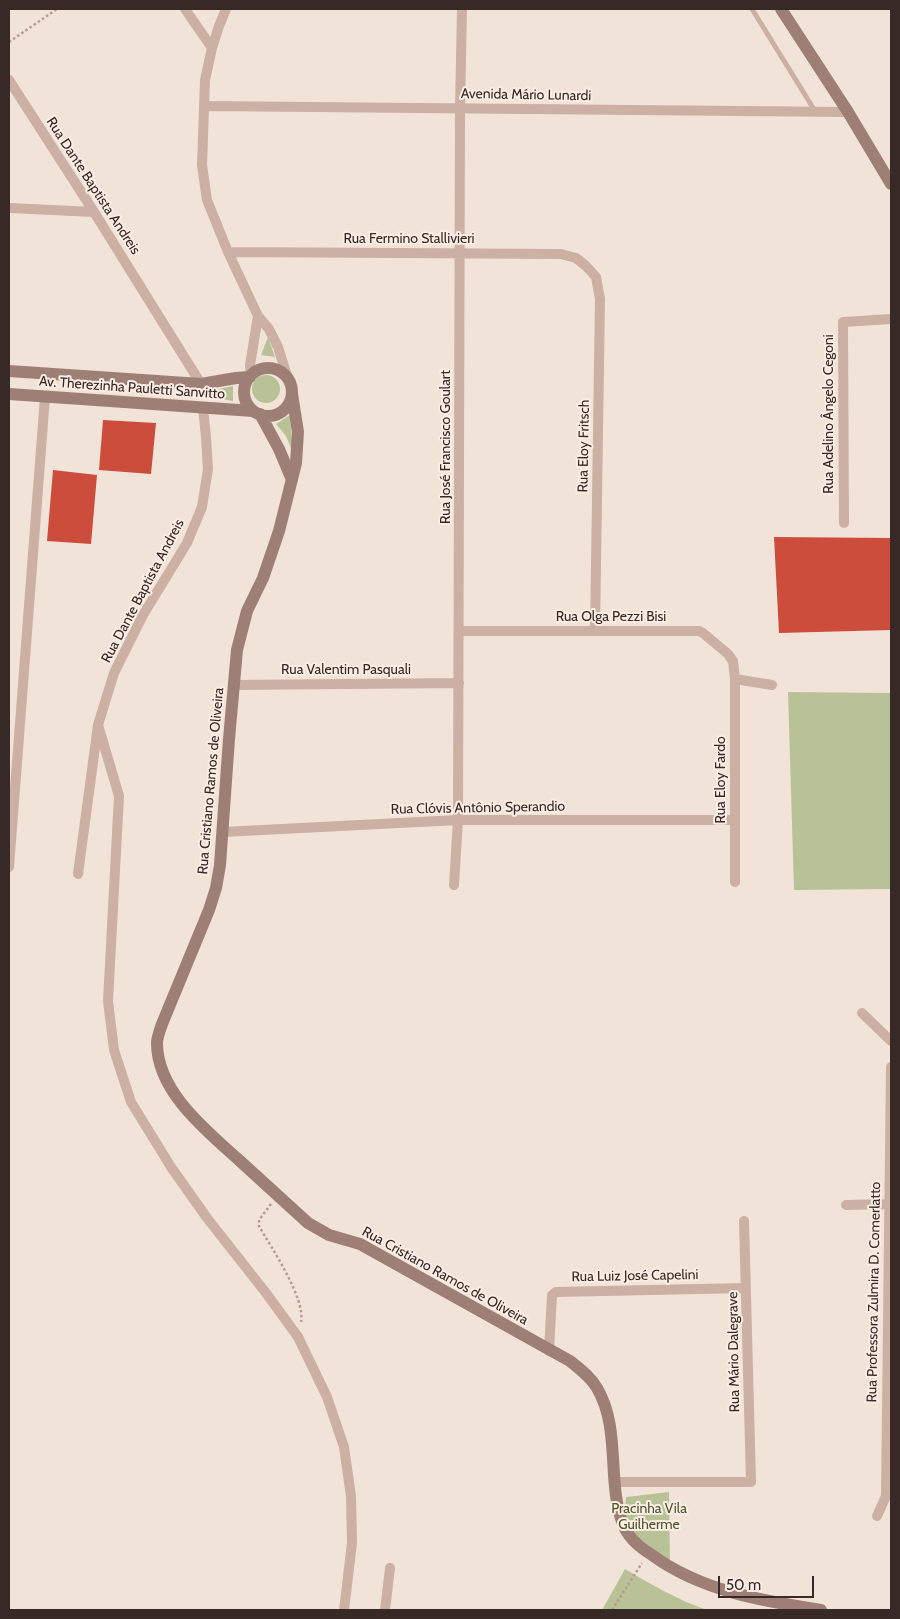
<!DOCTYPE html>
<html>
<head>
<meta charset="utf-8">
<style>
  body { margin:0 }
  #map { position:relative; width:900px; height:1619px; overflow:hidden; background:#f2e3d8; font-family:Cabin,sans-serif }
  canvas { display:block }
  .frame { position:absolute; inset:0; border:10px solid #362926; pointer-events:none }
  .scale { position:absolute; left:718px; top:1576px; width:96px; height:22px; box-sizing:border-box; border:2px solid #362926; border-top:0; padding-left:6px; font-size:15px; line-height:18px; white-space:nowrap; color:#362926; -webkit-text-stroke:4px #faede4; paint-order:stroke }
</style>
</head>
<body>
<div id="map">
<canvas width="900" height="1619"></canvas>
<div class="frame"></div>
<div class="scale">50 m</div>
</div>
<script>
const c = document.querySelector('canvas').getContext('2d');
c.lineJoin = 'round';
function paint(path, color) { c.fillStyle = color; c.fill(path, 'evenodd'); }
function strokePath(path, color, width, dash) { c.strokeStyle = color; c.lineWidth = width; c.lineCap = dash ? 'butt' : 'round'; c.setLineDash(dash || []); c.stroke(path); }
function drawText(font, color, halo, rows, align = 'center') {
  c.font = font + ' Cabin,sans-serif'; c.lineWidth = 4; c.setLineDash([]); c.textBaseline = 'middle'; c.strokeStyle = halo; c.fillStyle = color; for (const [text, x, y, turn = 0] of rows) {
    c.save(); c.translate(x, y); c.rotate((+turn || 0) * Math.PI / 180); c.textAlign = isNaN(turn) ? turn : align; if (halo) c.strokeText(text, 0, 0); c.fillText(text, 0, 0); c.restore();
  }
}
paint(new Path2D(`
  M268 337 275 357 261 355Z
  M252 389a14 14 0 1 1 28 0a14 14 0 1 1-28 0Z
  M233 386V401L194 394Z
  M290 415 293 453 286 436 276 424Z
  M788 692 891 693V889L794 890Z
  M669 1492 670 1566 644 1547 627 1522 625 1510 626 1497Z
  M625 1569C652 1585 678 1600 707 1610H602Z`), '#b9c297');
paint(new Path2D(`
  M103 420 156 423 151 474 99 470Z
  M53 470 97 475 91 544 47 541Z
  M774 537 891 538V630L779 633Z`), '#cc4d3c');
strokePath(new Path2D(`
  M9 42 57 9
  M271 1204 259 1220V1226C271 1247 306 1299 301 1322
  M612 1610 642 1563`), '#b79a8e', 2.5, [2.5, 2.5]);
strokePath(new Path2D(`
  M752 9 815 111`), '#cbb0a3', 5);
strokePath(new Path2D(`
  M185 9 212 48
  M226 9 219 26 212 48 205 80 202 165 207 200 228 252 258 316 269 329 278 347 288 379
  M9 80 94 212 201 384
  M204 106 848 112
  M9 208 94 212
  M228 252 561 254 576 258 586 266 596 277 600 299 595 631
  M251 376 250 365 258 316
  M844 523 843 322 891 319
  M459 631H699L703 633 728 654 733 661 735 679V882
  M735 679 772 685
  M233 685 459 683
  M98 725 119 796 108 1001 114 1050 131 1102 171 1167 207 1218 266 1293 298 1337 327 1397 344 1447 351 1496 352 1543 344 1610
  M223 832 458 820H734
  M9 867 45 397
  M78 874 98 725 114 673 143 615 187 543 202 507 208 469 206 437 203 408
  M454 885 458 820 460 109 462 9
  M862 1013 891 1041
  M846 1205 891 1204
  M549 1351 552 1295 556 1292 746 1288
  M614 1482H751L744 1221
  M877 1516 886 1496 891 1067
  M385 1610 390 1568`), '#cbb0a3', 10);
strokePath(new Path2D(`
  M781 9 848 112 891 184
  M244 392a24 24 0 1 1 48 0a24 24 0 1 1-48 0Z
  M9 371 201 384 236 378 250 377
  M9 394 253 411
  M292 394 298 432 296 463 279 531 263 578 247 611 237 650 229 739 220 865 216 888 209 910 162 1024C160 1030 157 1037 157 1043 157 1092 207 1131 240 1161 263 1182 285 1202 308 1223L329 1235 360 1244 570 1361C580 1369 591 1377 597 1388 616 1420 611 1460 616 1496 618 1509 621 1525 629 1535 635 1544 644 1550 652 1555 701 1591 763 1601 821 1610
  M260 414 279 449 292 480`), '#9e7f75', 12);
drawText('14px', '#362926', '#faede4', [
  ["Avenida Mário Lunardi",526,95,1],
  ["Rua Dante Baptista Andreis",93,186,57],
  ["Rua Fermino Stallivieri",409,239],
  ["Av. Therezinha Pauletti Sanvitto",132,388,4],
  ["Rua Adelino Ângelo Cegoni",829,414,-90],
  ["Rua Eloy Fritsch",584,446,-89],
  ["Rua José Francisco Goulart",446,447,-90],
  ["Rua Dante Baptista Andreis",143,591,-62],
  ["Rua Olga Pezzi Bisi",611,617],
  ["Rua Valentim Pasquali",346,670],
  ["Rua Eloy Fardo",721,780,-90],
  ["Rua Cristiano Ramos de Oliveira",211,781,-85],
  ["Rua Clóvis Antônio Sperandio",478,808,-1],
  ["Rua Cristiano Ramos de Oliveira",445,1276,29],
  ["Rua Luiz José Capelini",635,1276,-1],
  ["Rua Professora Zulmira D. Comerlatto",874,1292,-89],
  ["Rua Mário Dalegrave",734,1352,-91]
]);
drawText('14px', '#4a5528', '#faede4', [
  ["Pracinha Vila",649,1509],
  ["Guilherme",649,1525]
]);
</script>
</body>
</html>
